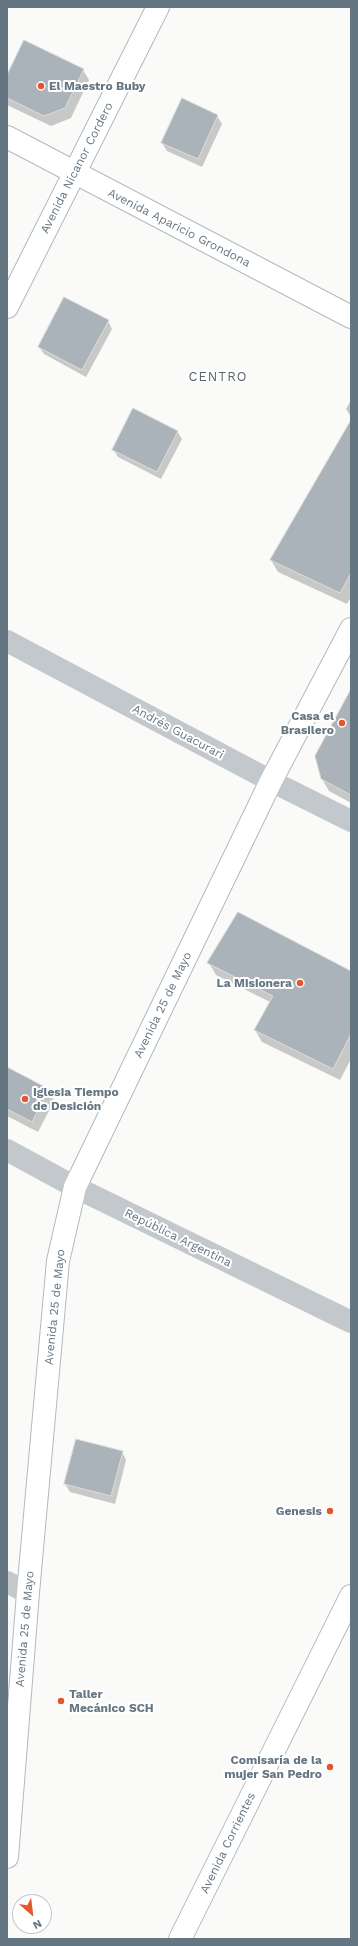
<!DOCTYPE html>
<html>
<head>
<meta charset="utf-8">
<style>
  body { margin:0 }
  #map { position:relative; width:358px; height:1946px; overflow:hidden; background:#fafaf8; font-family:"Work Sans",sans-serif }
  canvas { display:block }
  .frame { position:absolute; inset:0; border:8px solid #657683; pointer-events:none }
  .north { position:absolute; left:12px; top:1894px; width:40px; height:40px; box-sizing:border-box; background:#fff; border:1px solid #c1c8cd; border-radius:50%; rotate:152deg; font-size:11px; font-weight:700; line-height:16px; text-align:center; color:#657683 }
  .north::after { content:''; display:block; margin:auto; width:14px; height:18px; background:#e4572e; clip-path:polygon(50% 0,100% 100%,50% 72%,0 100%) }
</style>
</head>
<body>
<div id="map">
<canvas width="358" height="1946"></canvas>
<div class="frame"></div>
<div class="north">N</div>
</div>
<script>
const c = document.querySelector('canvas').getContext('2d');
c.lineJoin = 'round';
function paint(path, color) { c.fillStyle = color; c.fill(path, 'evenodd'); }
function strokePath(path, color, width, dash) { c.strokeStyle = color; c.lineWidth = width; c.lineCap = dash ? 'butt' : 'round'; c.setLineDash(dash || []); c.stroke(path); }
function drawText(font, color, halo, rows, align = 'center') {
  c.font = font + ' "Work Sans",sans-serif'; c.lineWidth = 4; c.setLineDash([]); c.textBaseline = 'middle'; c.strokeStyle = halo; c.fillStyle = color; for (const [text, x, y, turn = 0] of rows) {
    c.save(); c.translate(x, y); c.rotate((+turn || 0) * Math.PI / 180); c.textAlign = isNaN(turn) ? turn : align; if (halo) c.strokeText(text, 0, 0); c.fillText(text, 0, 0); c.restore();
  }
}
paint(new Path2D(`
  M83 70 89 80 71 118 51 126 7 105V77Z
  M217 116 222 124 202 167 167 151 162 143Z
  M108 321 112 329 86 377 44 354 39 347Z
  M351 400V417L346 409Z
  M351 422V597L347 604 278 572 271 560Z
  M177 431 182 439 161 479 118 457 113 449Z
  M351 691V803L329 791 322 779Z
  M209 963 351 972V1059L340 1080 262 1042 255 1030 270 1002 216 975Z
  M7 1069 48 1090 54 1101 38 1132 7 1116Z
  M76 1440 122 1452 126 1460 115 1504 70 1492 65 1484Z`), '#0003');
const building = new Path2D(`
  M24 40 84 69 65 108 44 116 7 98V75Z
  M182 98 218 115 198 159 161 143Z
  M64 297 109 320 82 370 38 347Z
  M133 408 178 431 157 472 112 450Z
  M351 420V573L340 593 270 560Z
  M351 689V795L321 779 315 756Z
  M238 912 351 971V1034L333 1069 254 1030 273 996 207 963Z
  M7 1067 49 1089 32 1122 7 1109Z
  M76 1439 123 1451 111 1496 64 1484Z`);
paint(building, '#aab3b9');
strokePath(building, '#dcdcda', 1);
const secondary = new Path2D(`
  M7 137 351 317
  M7 307 158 7
  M7 1857 28 1593 58 1261 75 1187 271 781 351 629
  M180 1939 351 1596`);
strokePath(secondary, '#b3babf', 24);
strokePath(new Path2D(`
  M7 641 271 781 351 821
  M7 1150 75 1187 351 1322
  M7 1582 28 1593`), '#c3c8cc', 22);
strokePath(secondary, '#fff', 22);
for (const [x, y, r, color] of [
  [41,86,4,"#e4572e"],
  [342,723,4,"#e4572e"],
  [300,983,4,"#e4572e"],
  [25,1099,4,"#e4572e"],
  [330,1511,4,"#e4572e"],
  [61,1701,4,"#e4572e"],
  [330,1767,4,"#e4572e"]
]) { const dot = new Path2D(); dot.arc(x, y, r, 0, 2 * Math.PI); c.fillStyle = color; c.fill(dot); strokePath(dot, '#fff', 1.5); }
drawText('bold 12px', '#657683', '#fff', [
  ["El Maestro Buby",49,86,"left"],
  ["Casa el",334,716],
  ["Brasilero",334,730],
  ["La Misionera",292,983],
  ["Iglesia Tiempo",33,1092,"left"],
  ["de Desición",33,1106,"left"],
  ["Genesis",322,1511],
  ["Taller",69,1694,"left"],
  ["Mecánico SCH",69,1708,"left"],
  ["Comisaría de la",322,1760],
  ["mujer San Pedro",322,1774]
], 'right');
drawText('12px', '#657683', '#fff', [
  ["Avenida Nicanor Cordero",77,168,-63],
  ["Avenida Aparicio Grondona",179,228,27],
  ["Andrés Guacurari",178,732,28],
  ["Avenida 25 de Mayo",163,1005,-64],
  ["República Argentina",178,1238,26],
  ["Avenida 25 de Mayo",55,1307,-84],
  ["Avenida 25 de Mayo",25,1629,-85],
  ["Avenida Corrientes",228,1843,-64]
]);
c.letterSpacing = '1px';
drawText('13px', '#57646e', '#fff', [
  ["CENTRO",218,377]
]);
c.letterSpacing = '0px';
</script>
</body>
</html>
